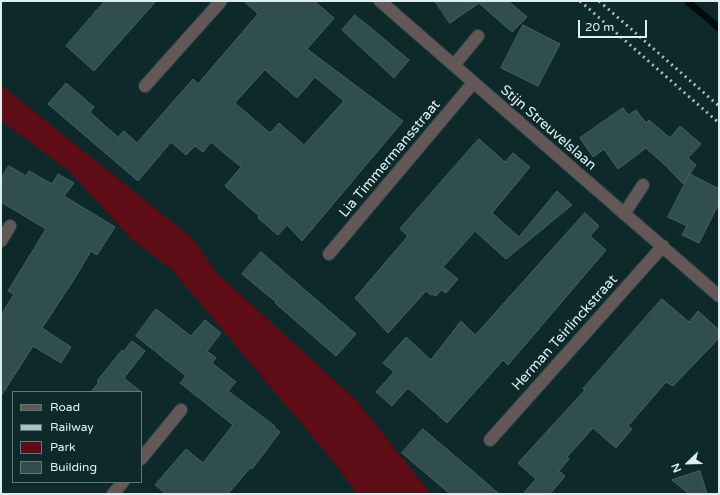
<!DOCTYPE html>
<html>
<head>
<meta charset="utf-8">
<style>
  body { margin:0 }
  #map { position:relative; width:720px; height:495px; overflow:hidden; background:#0d292a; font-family:"Varela Round",sans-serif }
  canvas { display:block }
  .frame { position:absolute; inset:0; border:2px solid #dfeff0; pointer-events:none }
  .legend { position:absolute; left:12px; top:391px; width:130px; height:92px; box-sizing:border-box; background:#0d292a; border:1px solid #617879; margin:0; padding:5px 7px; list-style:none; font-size:12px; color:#dfeff0 }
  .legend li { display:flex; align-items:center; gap:8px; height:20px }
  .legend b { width:20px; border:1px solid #617879 }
  .north { position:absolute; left:668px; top:443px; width:40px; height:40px; -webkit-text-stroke:3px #0d292a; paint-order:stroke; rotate:247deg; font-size:11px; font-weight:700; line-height:16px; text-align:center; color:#dfeff0 }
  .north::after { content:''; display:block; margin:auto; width:14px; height:18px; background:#dfeff0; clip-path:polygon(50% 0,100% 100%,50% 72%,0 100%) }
  .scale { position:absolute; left:578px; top:20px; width:69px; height:18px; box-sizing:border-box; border:2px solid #dfeff0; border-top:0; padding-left:5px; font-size:12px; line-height:14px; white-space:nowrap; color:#dfeff0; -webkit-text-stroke:3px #0d292a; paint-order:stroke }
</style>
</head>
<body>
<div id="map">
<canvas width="720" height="495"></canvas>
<div class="frame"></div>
<ul class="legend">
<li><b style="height:5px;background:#635857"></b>Road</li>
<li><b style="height:5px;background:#adbfc0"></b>Railway</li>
<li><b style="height:11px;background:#5e0d16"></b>Park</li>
<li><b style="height:11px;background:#314e4e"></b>Building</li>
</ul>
<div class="north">N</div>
<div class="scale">20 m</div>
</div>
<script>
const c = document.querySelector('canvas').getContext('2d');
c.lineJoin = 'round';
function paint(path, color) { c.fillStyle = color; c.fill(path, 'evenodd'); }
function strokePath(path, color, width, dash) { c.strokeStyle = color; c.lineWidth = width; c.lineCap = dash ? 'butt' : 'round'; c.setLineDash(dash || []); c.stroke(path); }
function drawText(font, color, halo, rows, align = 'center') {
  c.font = font + ' "Varela Round",sans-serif'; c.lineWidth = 3; c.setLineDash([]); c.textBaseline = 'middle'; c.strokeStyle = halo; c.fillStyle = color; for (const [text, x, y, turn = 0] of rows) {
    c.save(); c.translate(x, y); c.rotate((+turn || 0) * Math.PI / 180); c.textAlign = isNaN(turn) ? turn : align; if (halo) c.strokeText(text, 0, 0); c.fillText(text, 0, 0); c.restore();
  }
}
paint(new Path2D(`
  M1 85 191 237 217 273 356 400 431 494H357L332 460 172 270 131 239 69 171 1 121Z`), '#5e0d16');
strokePath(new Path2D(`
  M687 1 719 28`), '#000c0d', 7);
const building = new Path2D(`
  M105 1H156L94 71 66 46Z
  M244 1H314L334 18 307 49 403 121 302 241 287 225 278 235 258 218 259 216 225 186 241 167 211 142 203 152 195 146 186 155 171 142 138 181 48 104 66 83 94 107 90 112 103 124 118 137 124 131 137 143 193 79 198 84 258 14ZM265 70 297 98 315 77 344 101 304 145 279 123 270 133 235 103Z
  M435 1H508L527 17 512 32 479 3 450 23Z
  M355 15 364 23H365L409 60 394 78 342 30Z
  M523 25 560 44 538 86 501 68Z
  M623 108 628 115 636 110 646 123 649 120 670 138 680 126 701 144 688 158 696 165 683 184 666 166 646 148 618 169 604 149 593 157 580 138Z
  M479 139 505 162 513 153 530 167 492 213 519 237 557 191 572 205 506 259 475 231 443 267 458 279 446 293 441 290 436 296 432 294 431 295 426 291 388 333 355 298 408 236 400 229Z
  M9 166 26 176 29 171 52 184 58 174 74 183 64 196 115 227 97 255 91 251 73 281 42 328 71 347 61 363 33 346 1 396V315L14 294 8 291 46 229 1 202V179Z
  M690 174 719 189V203L699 243 682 235 687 226 668 217Z
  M585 213 599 226 590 236 606 250 508 365 503 360 447 423 408 388 392 406 376 392 394 372 383 363 406 337 431 360 461 321 475 335Z
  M261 252 356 334 336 356 275 303 276 302 242 274Z
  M662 299 689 322 698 311 719 330V338L673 386 666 382 628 426 632 429 616 448 593 428 567 457 569 459 559 471 565 476 550 494H523L536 479 518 463 585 390 583 389Z
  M156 309 191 336 205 320 221 333 207 351 216 358 212 363 236 382 228 391 275 426 274 427 280 432 252 469 250 468 228 494H166L155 485 186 449 203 463 233 425 180 383 186 376 136 336Z
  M132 341 145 351 124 378 141 392H91L99 382 97 381 122 350 123 352Z
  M423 429 475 473 499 494H450L402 453Z
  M700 471 707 494H689L672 480Z`);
paint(building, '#314e4e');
strokePath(building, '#456263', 1);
const street = new Path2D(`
  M380 1 719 296
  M454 65 478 36
  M145 86 221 1
  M624 214 643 185
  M1 241 10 226
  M329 254 473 83
  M490 440 663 246
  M141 459 181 410
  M113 494 123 482`);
strokePath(street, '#2a4546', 14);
strokePath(street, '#635857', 12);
strokePath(new Path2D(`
  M580 1 719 123
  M599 1 719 106`), '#adbfc0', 3, [2, 4]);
drawText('14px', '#dfeff0', '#0d292a', [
  ["Stijn Streuvelslaan",548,128,41],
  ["Lia Timmermansstraat",390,159,-50],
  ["Herman Teirlinckstraat",565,333,-48]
]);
</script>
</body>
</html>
